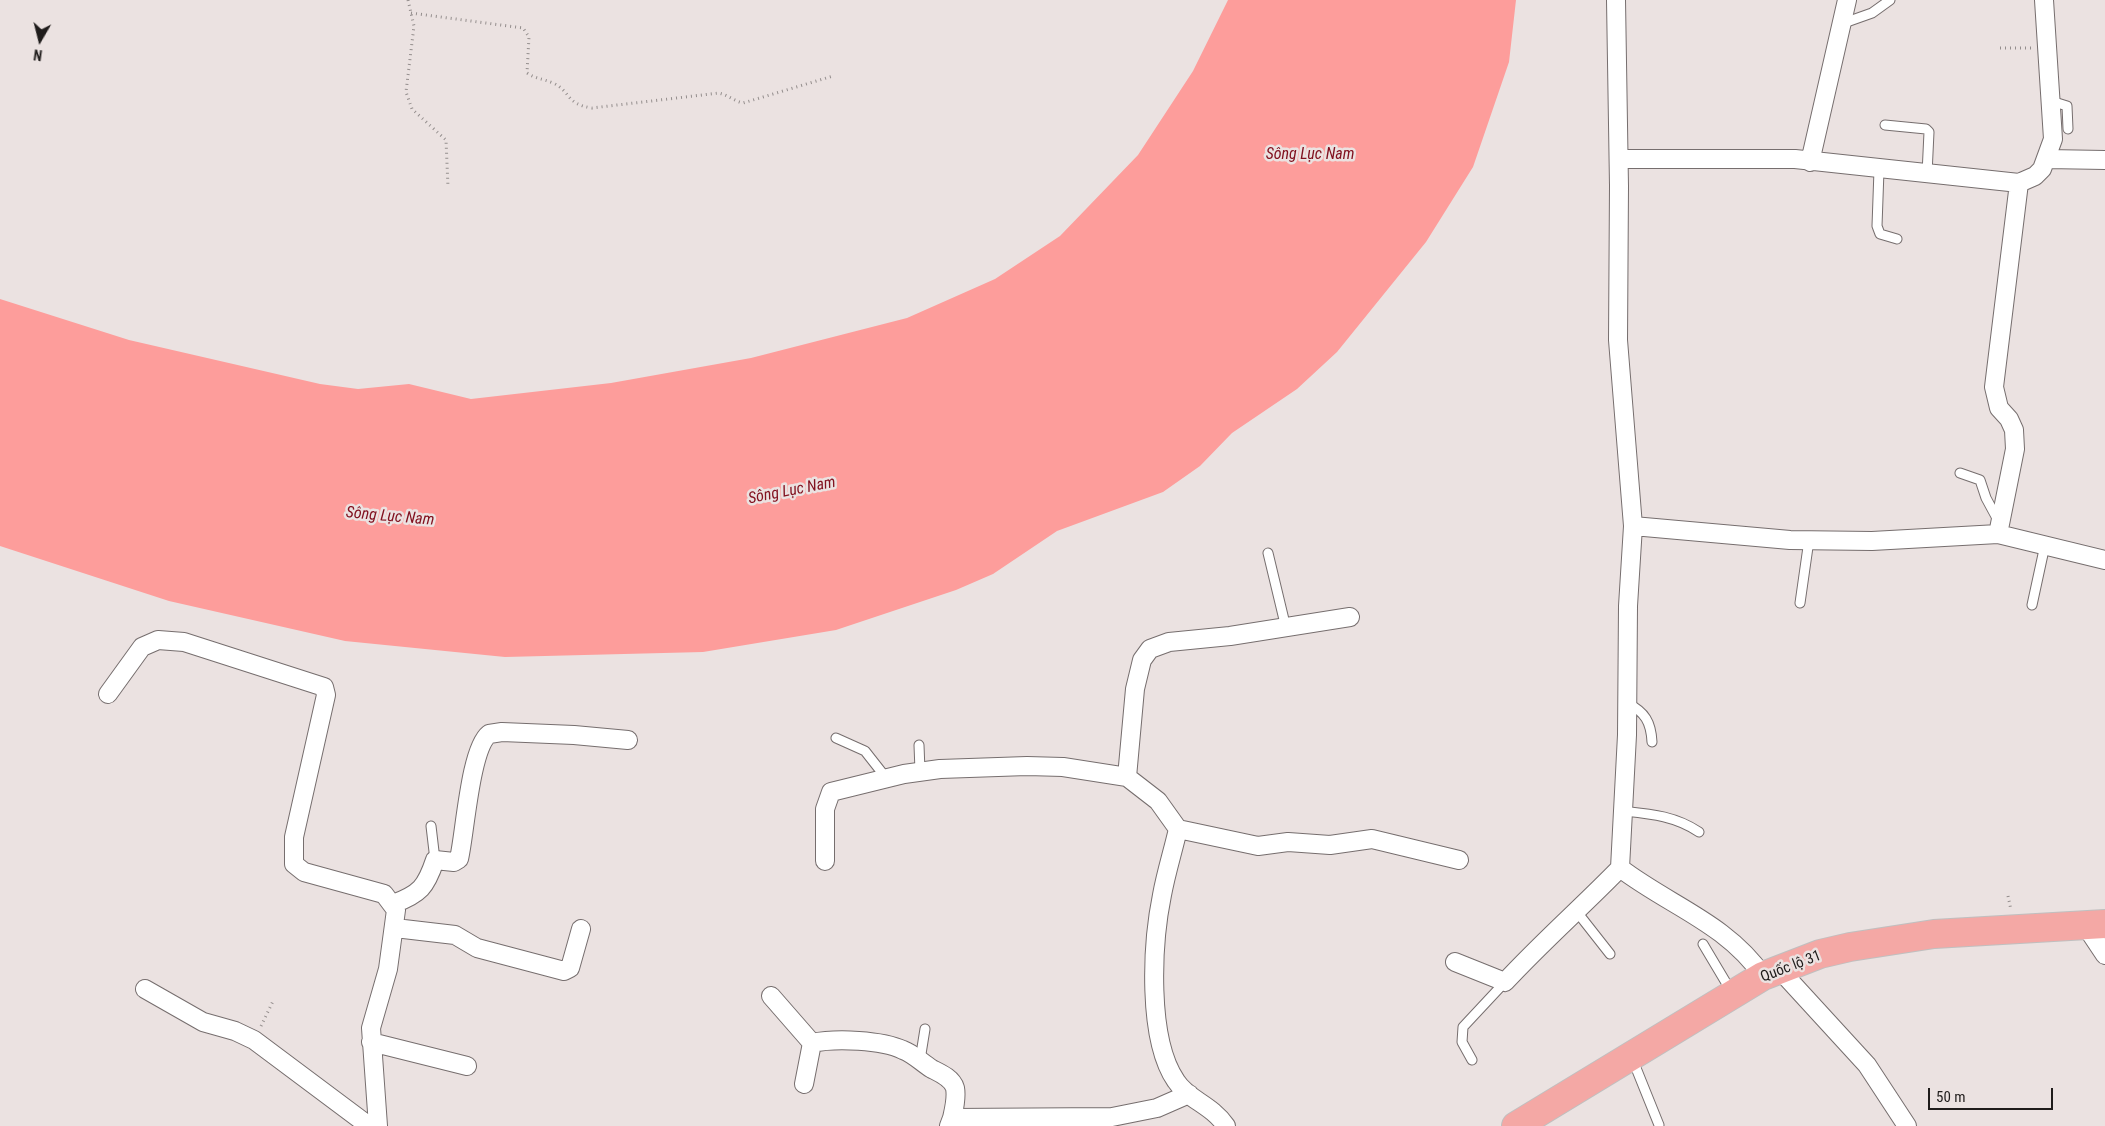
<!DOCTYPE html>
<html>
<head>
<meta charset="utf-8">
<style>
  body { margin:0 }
  #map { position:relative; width:2105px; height:1126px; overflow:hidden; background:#ebe2e1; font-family:"Roboto Condensed",sans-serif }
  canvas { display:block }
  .north { position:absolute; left:15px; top:15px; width:50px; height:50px; -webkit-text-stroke:4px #ebe2e1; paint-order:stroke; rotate:188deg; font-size:14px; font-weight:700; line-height:20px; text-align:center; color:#1f1c1b }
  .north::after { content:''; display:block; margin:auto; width:18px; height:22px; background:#1f1c1b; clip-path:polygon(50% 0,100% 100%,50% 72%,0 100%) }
  .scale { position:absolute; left:1928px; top:1088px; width:125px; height:22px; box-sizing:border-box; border:2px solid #1f1c1b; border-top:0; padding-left:6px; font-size:15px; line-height:18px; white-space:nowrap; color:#1f1c1b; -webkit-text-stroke:4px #ebe2e1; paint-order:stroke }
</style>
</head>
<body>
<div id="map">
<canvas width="2105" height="1126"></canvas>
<div class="north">N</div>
<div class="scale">50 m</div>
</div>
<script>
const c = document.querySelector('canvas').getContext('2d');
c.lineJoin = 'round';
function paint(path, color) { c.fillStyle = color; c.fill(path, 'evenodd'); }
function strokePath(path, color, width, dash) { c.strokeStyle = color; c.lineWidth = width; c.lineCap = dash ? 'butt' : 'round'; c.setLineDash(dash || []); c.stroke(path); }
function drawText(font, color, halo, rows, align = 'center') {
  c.font = font + ' "Roboto Condensed",sans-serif'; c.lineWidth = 5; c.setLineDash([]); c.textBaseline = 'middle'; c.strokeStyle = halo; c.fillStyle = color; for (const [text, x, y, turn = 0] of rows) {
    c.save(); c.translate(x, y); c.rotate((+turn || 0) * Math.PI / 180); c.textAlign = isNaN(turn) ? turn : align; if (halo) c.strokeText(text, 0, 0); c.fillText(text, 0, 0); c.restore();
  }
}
paint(new Path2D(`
  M1228 0H1516L1509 62 1473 167 1426 242 1337 352 1297 389 1232 433 1200 466 1163 492 1057 531 993 574 956 590 836 630 703 652 505 657 345 641 169 601 0 546V299L129 340 320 384 358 389 409 384 471 399 611 383 751 358 907 318 995 279 1060 236 1138 155 1193 71Z`), '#fd9d9b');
const lane = new Path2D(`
  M1841 24 1872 13 1890 0
  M2051 101 2067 106 2068 129
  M1885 125 1926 129 1929 132 1927 174
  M1879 170 1877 226 1880 234 1897 239
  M1960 473 1980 480 1986 498 1999 522
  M1268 553 1286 628
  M1800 603 1809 540
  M2032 605 2045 545
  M1627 703C1645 712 1651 722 1652 742
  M836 738 865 751 887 779
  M919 745 920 771
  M1623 811C1651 814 1675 816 1699 832
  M431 826 435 860
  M1577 912 1610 954
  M1703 944 1731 991
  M1632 1058 1659 1125
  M920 1060 925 1029
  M1472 1060 1462 1042 1463 1027 1505 982`);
const street = new Path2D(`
  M1616 0 1619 186 1618 340 1633 526 1790 540 1872 541 1998 534 2105 560
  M1619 159H1795L2019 183 2035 176 2042 169 2053 139 2044 0
  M2047 159 2105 160
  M1810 162 1847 0
  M1633 526 1628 606 1627 735 1620 868C1670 906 1726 923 1763 976
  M1998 534 2015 449 2014 430 2009 419 1999 408 1994 387 2019 183
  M108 694 142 647 158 640 184 642 324 687 326 695 294 837V864L304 872 384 894 396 910 388 969 371 1028 378 1126
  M1127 777 1135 689 1142 660 1150 649 1169 642 1230 636 1350 617
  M1178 829 1258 846 1288 842 1330 845 1372 839 1459 860
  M825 861V809L831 792 904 774 940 769 1027 766 1063 767 1127 777 1158 801 1178 829C1173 851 1166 873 1162 895 1152 944 1147 1039 1176 1081 1188 1100 1211 1104 1226 1126
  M393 904C420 894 426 887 435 860L454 862 459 859C465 834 470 749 489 734L502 732 574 735 628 740
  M2085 925 2105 955
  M395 928 455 935 477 948 564 971 570 968 581 929
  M1455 962 1505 982C1542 942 1582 907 1620 868
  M1779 969 1867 1065 1907 1126
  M145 989 203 1022 235 1031 254 1040 369 1126
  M771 996 812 1043
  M371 1042 467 1066
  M804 1084 812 1043C836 1038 882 1040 903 1050 914 1054 922 1063 932 1069 940 1073 952 1078 955 1088 957 1098 954 1109 952 1118
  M949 1126 952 1118 1112 1117 1157 1108 1189 1094`);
const highway = new Path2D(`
  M1516 1126 1763 976 1820 954 1850 947 1934 934 2105 924`);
strokePath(lane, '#766e6e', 11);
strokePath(street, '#766e6e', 20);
strokePath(highway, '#c0bfbf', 30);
strokePath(new Path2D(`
  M408 0 414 26 406 92 412 109 446 140 448 187
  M411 13 523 28 529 37 527 73C536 79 544 79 553 83 571 91 565 104 592 108L719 93C728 95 734 101 743 103L833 76
  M2000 48H2032
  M2008 896 2011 910
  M261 1026 274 999`), '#948e8d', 3, [1, 4]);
strokePath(lane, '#fff', 9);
strokePath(street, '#fff', 18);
strokePath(highway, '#f4a8a5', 28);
drawText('15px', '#1f1c1b', '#ebe2e1', [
  ["Quốc lộ 31",1791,967,-21]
]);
drawText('italic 16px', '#821220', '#ebe2e1', [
  ["Sông Lục Nam",1310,155],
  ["Sông Lục Nam",792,491,-11],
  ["Sông Lục Nam",390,517,5]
]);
</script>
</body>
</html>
